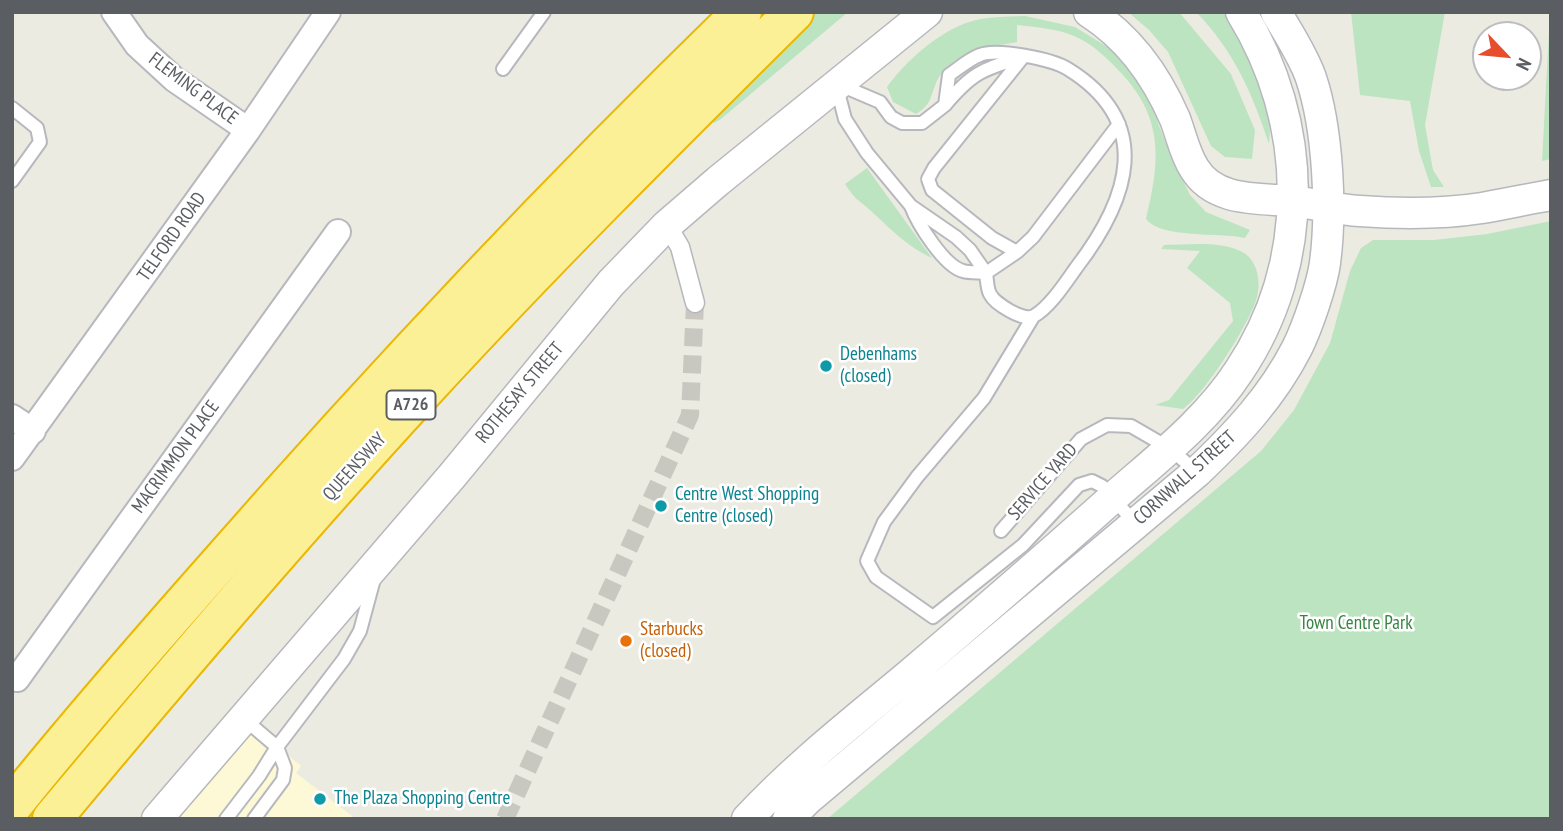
<!DOCTYPE html>
<html>
<head>
<meta charset="utf-8">
<style>
  body { margin:0 }
  #map { position:relative; width:1563px; height:831px; overflow:hidden; background:#ecebe1; font-family:"PT Sans Narrow",sans-serif }
  canvas { display:block }
  .frame { position:absolute; inset:0; border:14px solid #5a5d62; pointer-events:none }
  .north { position:absolute; left:1472px; top:21px; width:70px; height:70px; box-sizing:border-box; background:#fff; border:2px solid #bdbec0; border-radius:50%; rotate:116deg; font-size:19px; font-weight:700; line-height:28px; text-align:center; color:#5a5d62 }
  .north::after { content:''; display:block; margin:auto; width:24px; height:32px; background:#e64e2d; clip-path:polygon(50% 0,100% 100%,50% 72%,0 100%) }
</style>
</head>
<body>
<div id="map">
<canvas width="1563" height="831"></canvas>
<div class="frame"></div>
<div class="north">N</div>
</div>
<script>
const c = document.querySelector('canvas').getContext('2d');
c.lineJoin = 'round';
function paint(path, color) { c.fillStyle = color; c.fill(path, 'evenodd'); }
function strokePath(path, color, width, dash) { c.strokeStyle = color; c.lineWidth = width; c.lineCap = dash ? 'butt' : 'round'; c.setLineDash(dash || []); c.stroke(path); }
function drawText(font, color, halo, rows, align = 'center') {
  c.font = font + ' "PT Sans Narrow",sans-serif'; c.lineWidth = 5; c.setLineDash([]); c.textBaseline = 'middle'; c.strokeStyle = halo; c.fillStyle = color; for (const [text, x, y, turn = 0] of rows) {
    c.save(); c.translate(x, y); c.rotate((+turn || 0) * Math.PI / 180); c.textAlign = isNaN(turn) ? turn : align; if (halo) c.strokeText(text, 0, 0); c.fillText(text, 0, 0); c.restore();
  }
}
paint(new Path2D(`
  M243 718 301 766 296 773 356 819H157Z`), '#fdf8d5');
paint(new Path2D(`
  M812 12H848L721 119 714 123 708 120Z
  M1128 12H1179L1231 74 1255 130 1252 159 1225 157 1211 146 1168 52 1149 30Z
  M1196 12H1223L1239 34 1271 114 1269 144C1252 93 1234 51 1196 12Z
  M1351 12H1445L1425 125 1433 170 1444 187H1431L1419 151 1410 101 1360 95Z
  M1550 12 1551 159 1542 161Z
  M1025 16 1075 27 1119 54 1152 98 1158 123 1170 154 1190 195 1206 212 1250 230 1245 238C1219 232 1161 239 1146 219 1160 161 1164 119 1121 73 1085 34 1068 30 1017 25V42C989 47 948 53 936 83 930 98 931 105 916 114L893 102 887 87C905 62 936 34 966 23 985 16 1006 17 1025 16Z
  M867 168 932 258C906 246 892 230 871 211 858 199 856 201 845 184Z
  M1551 221V819H827L1261 451 1294 410 1330 343 1350 271 1361 248 1373 240H1434L1487 234Z
  M1164 245C1188 245 1223 240 1244 253 1258 262 1261 282 1257 297 1250 323 1205 394 1183 409L1155 405 1169 400 1233 321 1230 303 1187 268 1200 251 1161 249Z`), '#bde4c1');
strokePath(new Path2D(`
  M505 819 690 415 695 303`), '#c8c8c1', 18, [18, 9]);
const service = new Path2D(`
  M1023 57 934 168 928 179 932 190 992 238 1017 252 1033 237 1119 124
  M503 69 544 12
  M840 85 880 102 891 117 902 123H922L945 105 949 75C959 68 969 59 980 55 997 48 1052 59 1068 69 1155 123 1129 199 1076 268 1066 282 1050 307 1034 316 1024 322 995 304 990 294 987 289 987 279 986 273 979 272 970 273 963 271 944 266 918 224 911 206
  M837 88 845 119 867 153 911 206 956 237 970 250 986 273 1017 252
  M945 105C973 72 982 70 1022 57
  M12 108 37 128 40 142 12 181
  M1033 317 984 398 917 477 884 522 867 561 876 577 933 617 1023 545 1079 485 1092 481 1102 486 1135 523
  M1001 531 1081 439 1107 425 1131 426 1169 448 1196 471
  M226 819 259 776 277 747 243 718
  M254 819 283 780 285 768 277 747 344 659 360 631 374 579`);
const pedestrian = new Path2D(`
  M667 225 680 247 695 303`);
const minor = new Path2D(`
  M114 12 137 45 174 79 248 130
  M12 417 33 431
  M12 458 248 130 328 12
  M12 678 17 679 338 232`);
const tertiary = new Path2D(`
  M1089 12C1130 38 1156 75 1175 119 1181 135 1185 154 1194 168 1214 202 1258 198 1291 201 1314 203 1337 210 1360 211 1400 214 1443 214 1482 208 1505 204 1528 199 1551 195
  M157 819 452 476 611 283 667 225 718 181 927 12
  M747 819C796 766 854 721 909 675 976 618 1043 560 1108 502 1154 461 1205 423 1239 371 1312 262 1309 122 1241 12
  M788 819 808 799 1197 472C1236 435 1272 397 1297 348 1307 328 1322 285 1325 263 1332 210 1328 129 1311 78 1303 55 1288 33 1276 12`);
const trunk = new Path2D(`
  M12 806C78 724 147 645 216 567 384 375 559 190 742 12
  M52 819C172 675 293 533 420 395 541 263 667 138 794 12`);
strokePath(service, '#b7b8be', 16);
strokePath(pedestrian, '#b7b8be', 21);
strokePath(minor, '#b7b8be', 28);
strokePath(tertiary, '#b7b8be', 33);
strokePath(trunk, '#eab803', 42);
strokePath(service, '#fff', 12);
strokePath(pedestrian, '#fff', 18);
strokePath(minor, '#fff', 24);
strokePath(tertiary, '#fff', 30);
strokePath(trunk, '#fcf097', 38);
for (const [x, y, r, color] of [
  [826,366,7,"#0f9aa8"],
  [661,506,7,"#0f9aa8"],
  [626,641,7,"#e8710a"],
  [320,799,7,"#0f9aa8"]
]) { const dot = new Path2D(); dot.arc(x, y, r, 0, 2 * Math.PI); c.fillStyle = color; c.fill(dot); strokePath(dot, '#fff', 2.5); }
for (const [x, y, w] of [
  [411,405,49]
]) { const box = new Path2D(); box.roundRect(x - w / 2, y - 14.5, w, 29, 5); c.fillStyle = '#fff'; c.fill(box); strokePath(box, '#5a5d62', 2); }
drawText('bold 18px', '#5a5d62', null, [
  ["A726",411,405]
]);
drawText('19px', '#5a5d62', '#fff', [
  ["FLEMING PLACE",193,89,37],
  ["TELFORD ROAD",172,237,-55],
  ["ROTHESAY STREET",520,393,-50],
  ["MACRIMMON PLACE",176,457,-54],
  ["QUEENSWAY",355,467,-48],
  ["CORNWALL STREET",1185,478,-42],
  ["SERVICE YARD",1043,482,-49]
]);
drawText('19px', '#0d838f', '#fff', [
  ["Debenhams",840,355],
  ["(closed)",840,377],
  ["Centre West Shopping",675,495],
  ["Centre (closed)",675,517],
  ["The Plaza Shopping Centre",334,799]
], 'left');
drawText('19px', '#368541', '#fff', [
  ["Town Centre Park",1356,624]
]);
drawText('19px', '#c56008', '#fff', [
  ["Starbucks",640,630],
  ["(closed)",640,652]
], 'left');
</script>
</body>
</html>
